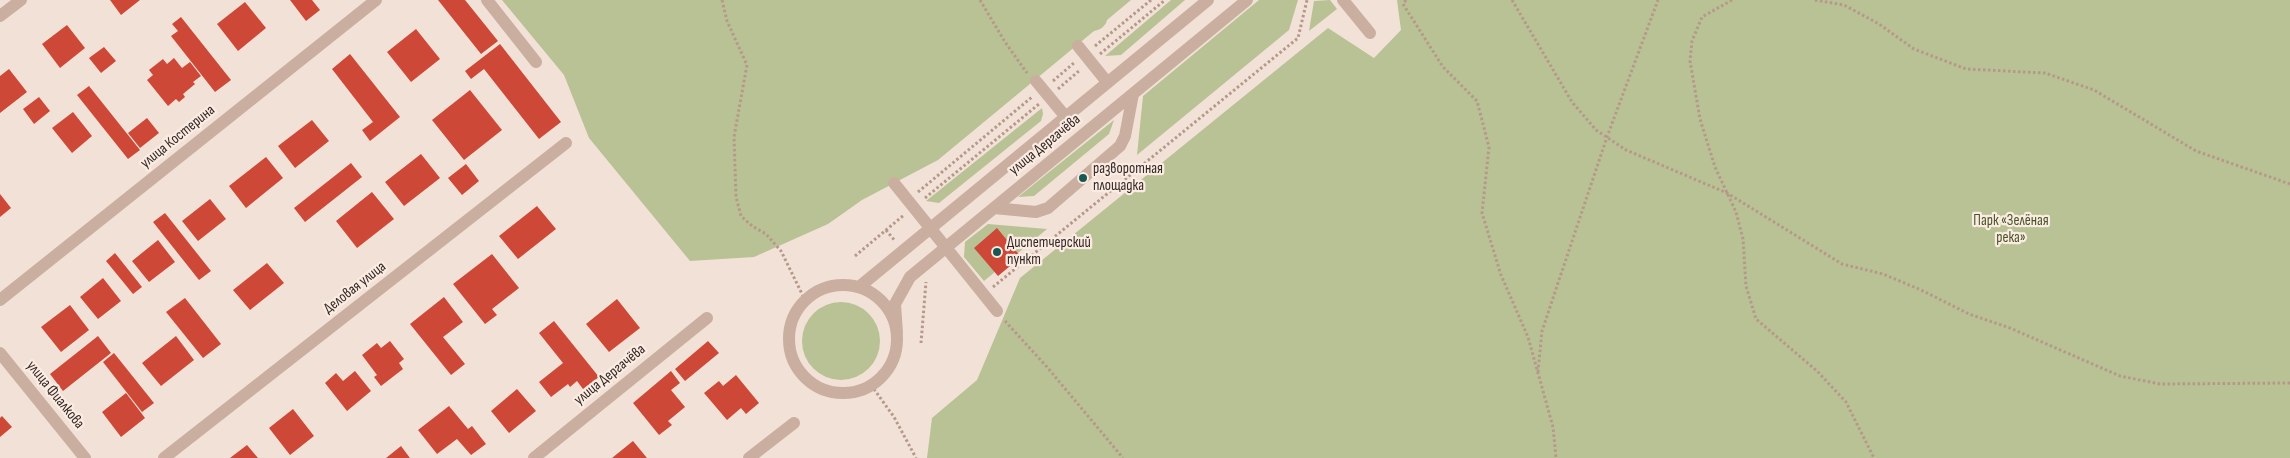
<!DOCTYPE html>
<html>
<head>
<meta charset="utf-8">
<style>
  body { margin:0 }
  canvas { display:block; background:#f2e1d6 }
</style>
</head>
<body>
<canvas width="2290" height="458"></canvas>
<script>
const c = document.querySelector('canvas').getContext('2d');
c.lineJoin = 'round';
function paint(path, color) { c.fillStyle = color; c.fill(path, 'evenodd'); }
function strokePath(path, color, width, dash) { c.strokeStyle = color; c.lineWidth = width; c.lineCap = dash ? 'butt' : 'round'; c.setLineDash(dash || []); c.stroke(path); }
function drawText(font, color, halo, rows, align = 'center') {
  c.font = font + ' "Sofia Sans Condensed",sans-serif'; c.lineWidth = 4.5; c.setLineDash([]); c.textBaseline = 'middle'; c.strokeStyle = halo; c.fillStyle = color; for (const [text, x, y, turn = 0] of rows) {
    c.save(); c.translate(x, y); c.rotate((+turn || 0) * Math.PI / 180); c.textAlign = isNaN(turn) ? turn : align; if (halo) c.strokeText(text, 0, 0); c.fillText(text, 0, 0); c.restore();
  }
}
paint(new Path2D(`
  M502 0H1131L1107 20C1106 26 1100 30 1094 31L938 160 862 200 828 224 754 257 690 261 589 138 564 75Z
  M1171 0H1185L1121 55 1105 56Z
  M1259 0H1298L1289 30 1137 155 1143 96Z
  M1330 0 1337 9 1309 31 1314 1Z
  M1397 0H2290V458H927L932 418 977 380 1020 278 1328 28 1374 58 1401 30Z
  M1042 108 1043 114 1041 121 939 203 926 201Z
  M1114 120 1109 134 1034 196 1018 197Z
  M988 224 1047 229 984 281 964 257 965 242Z
  M802 341a39 39 0 1 1 78 0a39 39 0 1 1-78 0Z`), '#b9c295');
paint(new Path2D(`
  M110 0H140L121 15Z
  M290 0H312L320 10 306 21Z
  M438 0H465L498 41 481 54Z
  M245 2 266 28 238 51 217 24Z
  M181 17 231 80 215 92 171 36 178 31 172 24Z
  M67 25 85 48 60 68 42 44Z
  M416 29 440 59 411 82 387 52Z
  M500 44 561 122 539 139 484 69 471 79 465 71Z
  M104 47 116 61 101 73 89 58Z
  M350 54 400 117 370 141 362 130 373 122 332 69Z
  M174 58 182 68 190 62 201 76 193 82 195 84 183 94 185 97 179 102 176 99 168 106 147 80 153 75 149 70 163 59 167 64Z
  M9 69 27 92 0 113V76Z
  M89 86 140 150 128 159 77 95Z
  M470 90 502 130 464 160 432 120Z
  M39 97 50 111 34 124 23 109Z
  M73 112 92 136 72 153 52 128Z
  M147 118 159 133 140 148 128 133Z
  M312 120 329 141 295 168 278 146Z
  M421 154 440 178 404 206 385 182Z
  M266 157 283 178 246 208 229 186Z
  M351 163 362 177 305 222 294 208Z
  M466 164 479 181 462 195 448 178Z
  M372 192 394 219 357 248 336 221Z
  M0 194 11 208 0 217Z
  M210 199 226 219 198 241 182 221Z
  M537 206 556 229 518 259 499 236Z
  M165 213 211 271 199 280 153 222Z
  M997 228 1021 257 998 276 974 248Z
  M158 240 175 262 149 282 132 261Z
  M115 253 142 287 133 294 106 261Z
  M492 254 519 288 492 309 497 315 485 324 453 284Z
  M267 263 284 283 250 310 233 290Z
  M103 278 121 301 98 319 80 297Z
  M444 297 463 322 443 337 465 364 451 375 410 324Z
  M185 298 221 344 203 358 166 312Z
  M617 299 640 328 609 352 586 324Z
  M70 305 89 330 61 352 41 327Z
  M554 321 599 377 583 389 577 381 570 387 568 384 551 397 539 382 563 363 539 333Z
  M98 336 111 353 63 391 50 374Z
  M176 336 194 360 161 386 142 363Z
  M390 341 404 359 399 363 403 369 381 386 374 377 377 375 362 355 377 343 381 348Z
  M708 341 719 353 685 381 675 369Z
  M114 353 154 403 142 412 103 362Z
  M355 371 371 391 347 411 325 383 336 373 343 381Z
  M671 371 680 383 671 390 685 407 668 421 672 425 659 435 633 403Z
  M736 375 759 403 746 414 741 408 727 420 704 393 719 381 723 386Z
  M517 389 536 411 509 433 491 411Z
  M126 393 145 418 121 437 102 412Z
  M449 406 468 429 472 426 486 444 471 455 457 439 437 454 418 430Z
  M293 409 314 436 290 455 269 428Z
  M2 416 12 427 0 437V418Z
  M633 441 647 458H612Z
  M247 445 258 458H230Z
  M401 446 410 458H386Z`), '#ce4838');
strokePath(new Path2D(`
  M722 0 727 21 747 65 734 137 736 197 741 216 752 226 766 234 781 251 805 300
  M980 0 1005 42 1027 73
  M1406 0 1403 4 1443 67 1477 101 1489 147 1482 213 1501 275 1528 337 1553 427 1556 458
  M1512 0 1572 102 1596 130 1626 150 1727 193 1842 264 1883 274 1921 290 1969 314 2010 328 2120 376 2160 384 2290 383
  M1732 0 1702 17 1692 41 1690 61 1700 119 1715 167 1736 212 1743 239 1746 286 1756 319 1817 371 1846 402 1874 458
  M1815 0 1844 5 1879 24 1914 49 1966 69 2045 73 2094 90 2196 151 2290 184
  M1095 46 1151 0
  M1100 54 1165 0
  M1053 81 1075 62
  M1058 89 1080 70
  M918 192 1032 97
  M925 198 1039 104
  M886 230 895 241
  M855 256 904 215
  M993 287 1298 38 1307 0
  M1005 321 1047 367 1123 458
  M921 343 926 282
  M1538 372 1542 331 1556 289 1607 137 1658 0
  M871 385 894 417 916 458`), '#b6988b', 3, [2.5, 2.5]);
strokePath(new Path2D(`
  M487 0 536 62
  M1343 0 1370 33
  M0 16 21 0
  M1078 46 1107 82
  M1036 81 1065 116
  M894 183 997 311
  M994 208 1036 212 1048 208 1120 146 1125 136 1133 94
  M789 339a54 54 0 1 1 108 0a54 54 0 1 1-108 0Z
  M859 287 1208 0
  M0 300 376 0
  M897 333 895 304 910 277 1247 0
  M0 353 85 458
  M164 458 566 143
  M534 458 707 318
  M749 458 794 423`), '#caafa1', 12);
for (const [x, y, r, color] of [
  [1083,178,5,"#185853"],
  [997,252,5,"#185853"]
]) { const dot = new Path2D(); dot.arc(x, y, r, 0, 2 * Math.PI); c.fillStyle = color; c.fill(dot); strokePath(dot, '#faece2', 2); }
drawText('15px', '#342724', '#faece2', [
  ["улица Костерина",178,137,-39],
  ["улица Дергачёва",1045,145,-39],
  ["Деловая улица",355,288,-38],
  ["улица Дергачёва",610,375,-39],
  ["улица Фиалкова",55,395,51]
]);
drawText('15px', '#342724', '#faece2', [
  ["разворотная",1093,169],
  ["площадка",1093,186],
  ["Диспетчерский",1007,243],
  ["пункт",1007,260]
], 'left');
drawText('15px', '#495427', '#faece2', [
  ["Парк «Зелёная",2011,221],
  ["река»",2011,238]
]);
</script>
</body>
</html>
